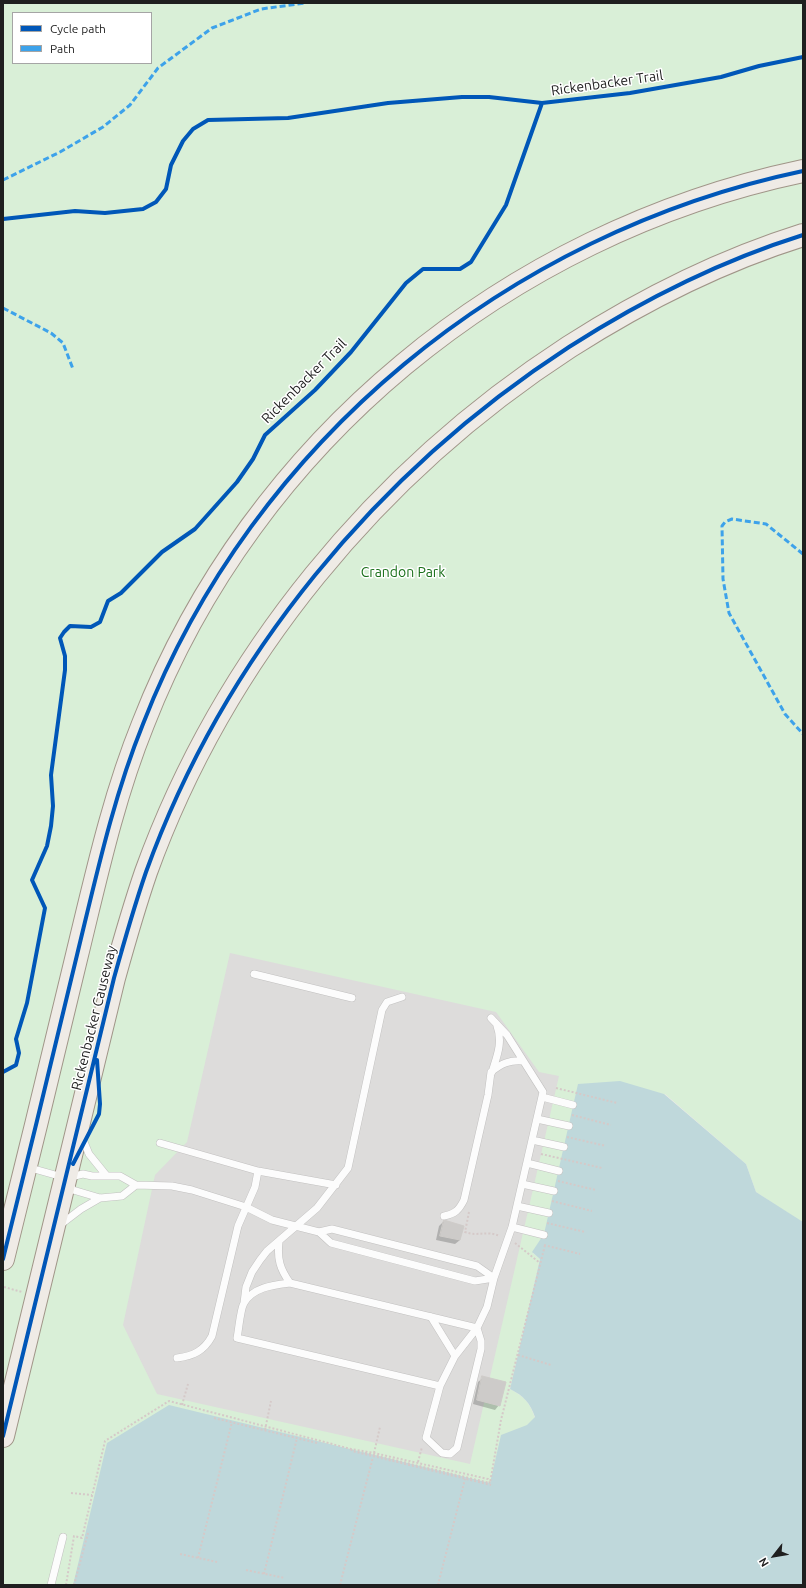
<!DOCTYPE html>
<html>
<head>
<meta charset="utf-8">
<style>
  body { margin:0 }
  #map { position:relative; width:806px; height:1588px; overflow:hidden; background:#eceae8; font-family:Ubuntu,sans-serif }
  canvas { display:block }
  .frame { position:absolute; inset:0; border:4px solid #1f1f1f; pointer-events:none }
  .legend { position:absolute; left:12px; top:12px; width:140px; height:52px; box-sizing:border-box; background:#fff; border:1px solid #a5a5a5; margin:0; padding:5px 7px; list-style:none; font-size:12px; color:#1f1f1f }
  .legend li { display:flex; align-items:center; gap:8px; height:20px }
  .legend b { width:20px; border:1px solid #a5a5a5 }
  .north { position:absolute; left:754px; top:1536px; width:40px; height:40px; -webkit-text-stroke:3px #fff; paint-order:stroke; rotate:239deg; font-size:11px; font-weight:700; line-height:16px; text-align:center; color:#1f1f1f }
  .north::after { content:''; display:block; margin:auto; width:14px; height:18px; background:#1f1f1f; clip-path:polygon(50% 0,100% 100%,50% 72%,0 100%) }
</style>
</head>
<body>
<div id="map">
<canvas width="806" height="1588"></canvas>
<div class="frame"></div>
<ul class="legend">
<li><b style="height:5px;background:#0057b8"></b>Cycle path</li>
<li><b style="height:5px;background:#3da2ea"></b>Path</li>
</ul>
<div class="north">N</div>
</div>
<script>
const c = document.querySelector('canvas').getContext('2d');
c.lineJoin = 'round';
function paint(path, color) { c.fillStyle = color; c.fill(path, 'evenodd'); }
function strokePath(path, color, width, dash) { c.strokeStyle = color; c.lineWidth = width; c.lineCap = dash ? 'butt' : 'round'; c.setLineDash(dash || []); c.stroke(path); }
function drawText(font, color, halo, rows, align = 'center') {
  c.font = font + ' Ubuntu,sans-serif'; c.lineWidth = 3; c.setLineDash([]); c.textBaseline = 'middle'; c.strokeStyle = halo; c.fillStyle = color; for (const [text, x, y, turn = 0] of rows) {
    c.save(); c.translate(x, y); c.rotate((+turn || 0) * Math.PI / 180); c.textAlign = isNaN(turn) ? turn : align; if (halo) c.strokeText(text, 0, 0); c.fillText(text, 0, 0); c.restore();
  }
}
paint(new Path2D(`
  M3 3H803V1223L756 1192 746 1164 665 1094 544 1235 533 1253 540 1259 510 1389C524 1396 530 1403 535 1418L490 1483 73 1585H3ZM13 13H151V63H13Z`), '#d9efd7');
paint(new Path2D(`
  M230 953 496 1012 539 1072 559 1076 470 1464 157 1394 123 1325 155 1175 187 1142Z`), '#dddcdb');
paint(new Path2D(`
  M620 1081 664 1094 746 1164 756 1192 803 1222V1585H73L107 1443 169 1405 490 1483 501 1435 527 1425 535 1417C530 1403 524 1396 510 1389L540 1259 532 1252 544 1234 578 1084Z`), '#bfd8db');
paint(new Path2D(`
  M444 1221 463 1226 460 1240 455 1244 436 1240 439 1226Z
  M483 1378 499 1405 495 1410 473 1404 478 1382Z`), '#0003');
const building = new Path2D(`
  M444 1220 464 1226 460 1240 440 1236Z
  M482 1376 506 1382 500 1406 477 1400Z`);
paint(building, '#cdcbc9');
strokePath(building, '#cfccc9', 1);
const service = new Path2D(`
  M254 974 352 998
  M492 1072C497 1056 503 1042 497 1026
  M542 1097 573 1105
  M537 1119 569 1126
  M82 1137 89 1154 106 1175
  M532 1140 564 1147
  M160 1143 258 1171 336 1185
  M527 1163 559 1171
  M27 1167 66 1178 83 1174 92 1176H120L136 1185 172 1186 192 1190 246 1207 272 1220 319 1232 331 1243 475 1281 494 1278
  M69 1183 73 1190 100 1198 122 1196 136 1185
  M522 1184 554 1191
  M517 1206 549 1213
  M444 1216C455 1214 459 1210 464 1200L488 1095 491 1072C502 1063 510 1060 523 1061
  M60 1225 81 1209 100 1198
  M512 1227 544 1235
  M319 1232 332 1229 477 1266 494 1278
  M279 1242C277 1259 280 1269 290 1283
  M244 1303 246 1287 252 1272 260 1260 267 1251 317 1208 348 1168 382 1010 387 1002 402 997
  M431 1317 455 1356
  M177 1358C193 1356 204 1351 212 1336L238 1226 255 1187 258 1171
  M440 1386 237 1338C239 1329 240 1310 244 1303 253 1287 274 1285 290 1283L477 1328 481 1341V1349L457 1448 450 1454 442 1453 426 1438 440 1386 455 1356 477 1328 487 1307 494 1278 512 1227 543 1092 507 1035 491 1018
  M51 1585 63 1537`);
const primary = new Path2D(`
  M3 1259C28 1158 53 1056 77 955 96 877 113 798 143 724 253 441 508 233 803 171
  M3 1436 114 978C124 942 134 907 146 872 224 656 378 471 569 347 641 301 720 261 803 235`);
strokePath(service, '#c2c1c0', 8);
strokePath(primary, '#a09588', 24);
strokePath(new Path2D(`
  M556 1088 617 1103
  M572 1115 611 1125
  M567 1137 606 1146
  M541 1154 602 1168
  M558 1181 596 1190
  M552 1201 592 1211
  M469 1212 465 1232C479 1237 485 1230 500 1236
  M547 1223 585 1232
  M515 1243 540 1263
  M544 1245 580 1254
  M4 1287 22 1292
  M518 1355 551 1365
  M182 1405 188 1384
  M214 1418 317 1443
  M265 1430 271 1401
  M351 1449 352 1451 491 1485
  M365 1453 490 1483
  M374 1453 380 1427
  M418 1462 422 1447
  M71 1493 92 1495
  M180 1554 217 1562
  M198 1558 232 1422
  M246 1570 285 1578
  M264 1574 297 1438
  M66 1585 74 1536 82 1538 105 1441 169 1401 351 1449 374 1453 488 1479 490 1483 501 1420 545 1245
  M74 1585 88 1533
  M340 1585 373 1457
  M438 1585 465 1479`), '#d5c9c8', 2, [2, 2]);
strokePath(service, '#fcfcfc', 7);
strokePath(primary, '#efebe6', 22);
strokePath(new Path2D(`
  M3 180 60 152 103 127 130 105 158 68 212 28 261 9 305 3
  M3 308 51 333 63 343 73 369
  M803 554 766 524 732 519 725 522 722 526 723 579 729 613 785 714 803 734`), '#3da2ea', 3, [6, 3]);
strokePath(new Path2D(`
  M3 219 75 211 105 213 143 209 156 202 166 189 171 165 183 141 193 129 208 120 288 118 388 103 462 97H489L542 103 630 93 721 77 759 66 803 57
  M3 1072 16 1065 19 1053 16 1039 27 1003 45 908 32 880 47 846 51 826 53 806 51 775 65 670V656L60 638 64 632 70 626 91 627 100 622 108 601 121 593 162 552 195 529 237 482 253 459 265 435 315 390 351 352 406 283 423 269H460L471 262 506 205 542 103
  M73 1164 99 1114 100 1104 97 1060
  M3 1259C28 1158 53 1056 77 955 96 877 113 798 143 724 253 441 508 233 803 171
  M3 1436 114 978C124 942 134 907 146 872 224 656 378 471 569 347 641 301 720 261 803 235`), '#0057b8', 4);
drawText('14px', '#1f1f1f', '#fff', [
  ["Rickenbacker Trail",607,83,-8],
  ["Rickenbacker Trail",304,381,-45],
  ["Rickenbacker Causeway",94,1018,-76]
]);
drawText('14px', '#1a701a', '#fff', [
  ["Crandon Park",403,572]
]);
</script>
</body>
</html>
